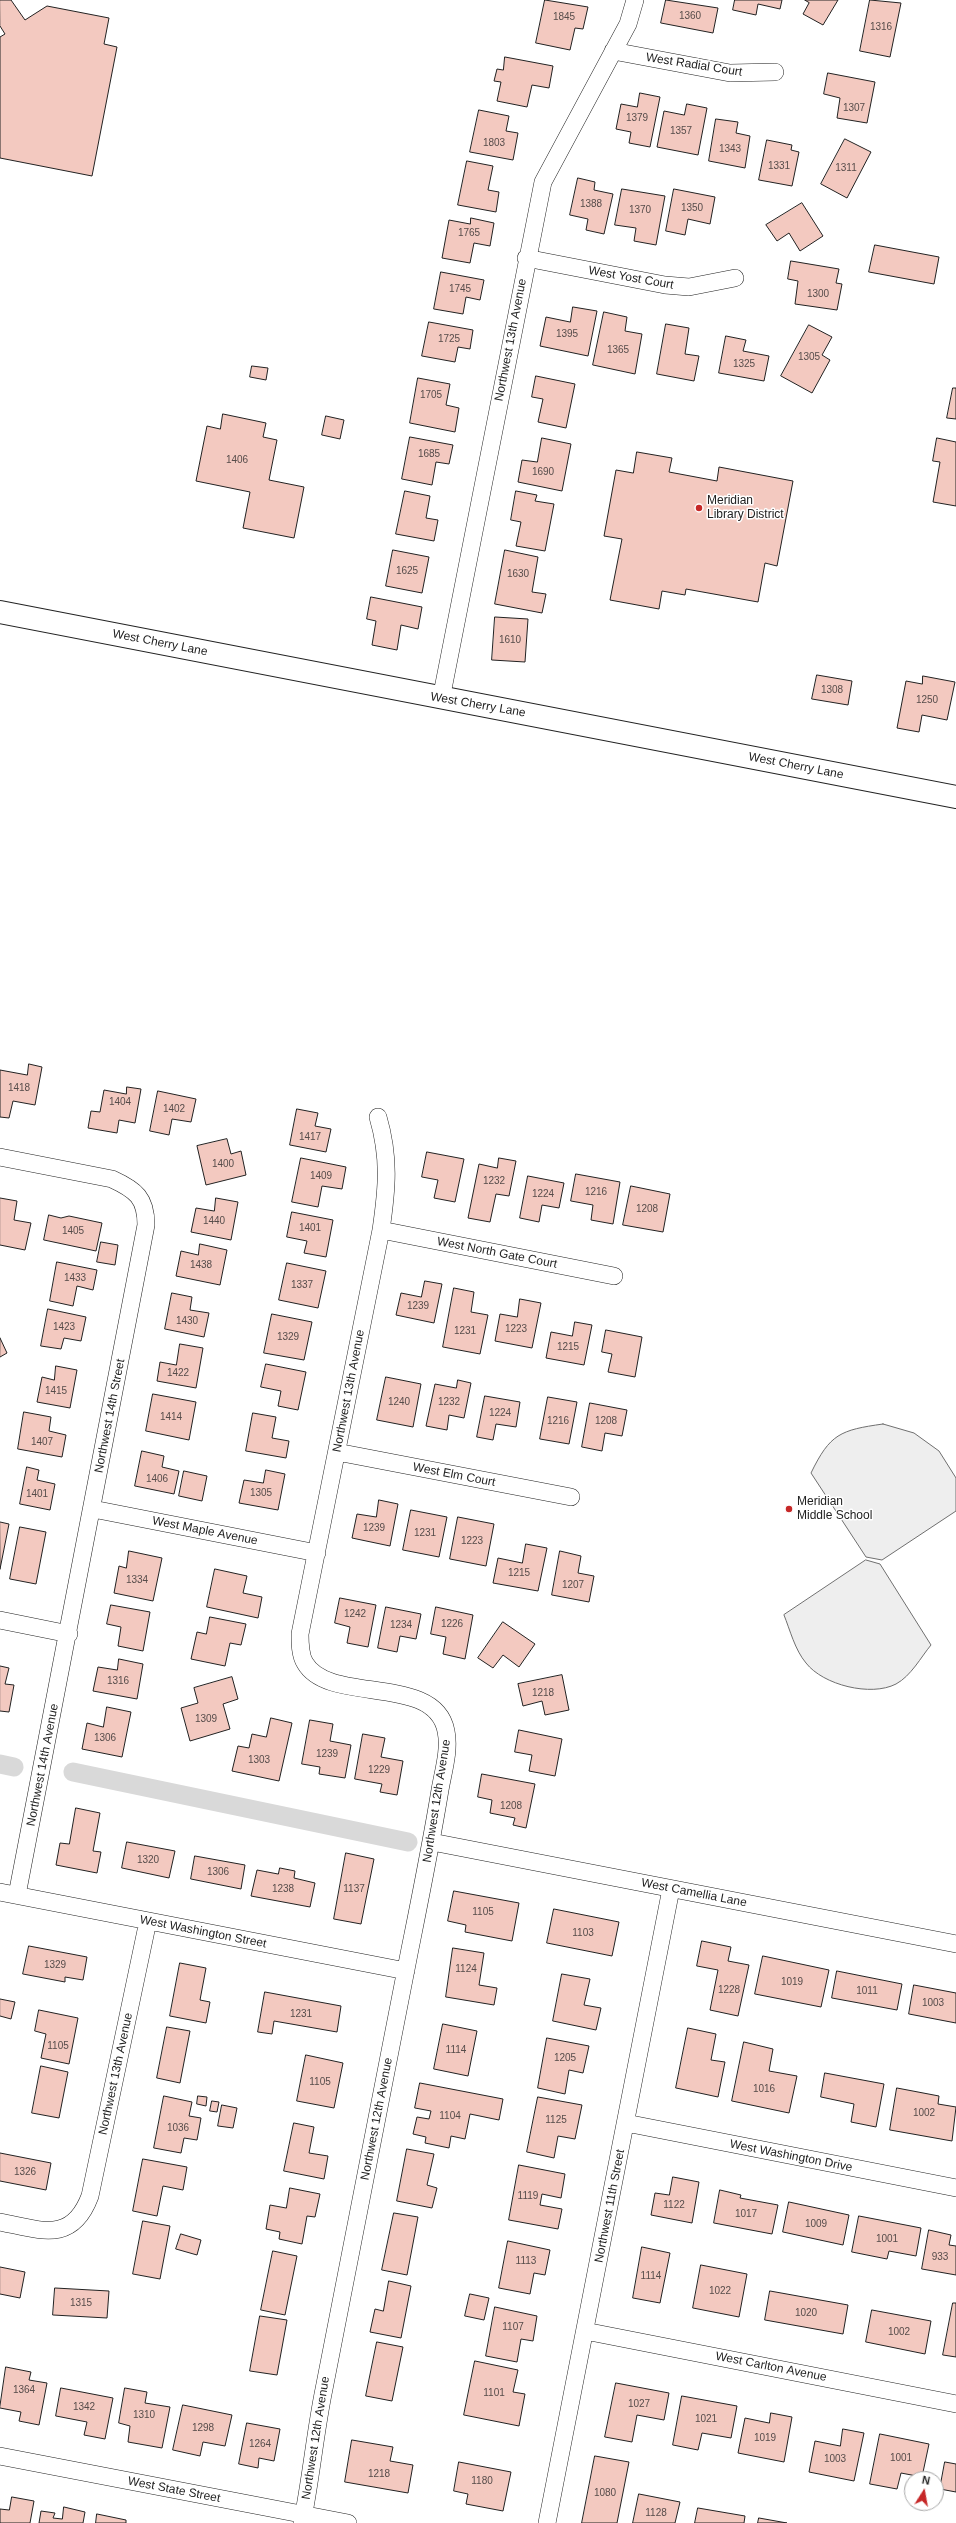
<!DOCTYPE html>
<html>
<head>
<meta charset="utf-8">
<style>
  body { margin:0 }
  #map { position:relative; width:956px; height:2523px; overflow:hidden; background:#fff; font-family:Arial,sans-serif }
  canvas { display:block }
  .north { position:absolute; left:904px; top:2471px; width:40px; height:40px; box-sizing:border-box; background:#fff; border:1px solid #a7a7a7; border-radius:50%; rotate:11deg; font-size:11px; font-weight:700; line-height:16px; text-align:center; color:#222 }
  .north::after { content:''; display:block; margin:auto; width:14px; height:18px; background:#c62828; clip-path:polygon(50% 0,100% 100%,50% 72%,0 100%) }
</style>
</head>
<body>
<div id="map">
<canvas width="956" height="2523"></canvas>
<div class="north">N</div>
</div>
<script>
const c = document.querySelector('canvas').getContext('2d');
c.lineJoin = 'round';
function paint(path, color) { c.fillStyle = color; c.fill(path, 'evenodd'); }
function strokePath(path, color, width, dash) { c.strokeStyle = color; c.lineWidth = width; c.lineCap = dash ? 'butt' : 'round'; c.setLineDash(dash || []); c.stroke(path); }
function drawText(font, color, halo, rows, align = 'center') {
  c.font = font + ' Arial,sans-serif'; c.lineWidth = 3; c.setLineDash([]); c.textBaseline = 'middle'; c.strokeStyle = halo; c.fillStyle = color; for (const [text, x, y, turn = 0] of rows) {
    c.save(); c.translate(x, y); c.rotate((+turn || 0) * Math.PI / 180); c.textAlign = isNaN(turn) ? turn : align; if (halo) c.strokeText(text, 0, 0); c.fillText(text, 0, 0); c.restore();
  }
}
const green = new Path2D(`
  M883 1424 914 1433 939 1451 956 1478V1511L882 1560 866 1557 811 1473C830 1434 840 1430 883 1424Z
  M866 1560 880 1564 931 1645C921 1657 911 1676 896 1684 871 1697 823 1685 806 1663 795 1650 790 1630 784 1615Z`);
paint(green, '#eee');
strokePath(green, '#6f6f6f', 1);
strokePath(new Path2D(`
  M0 1764 14 1767
  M73 1772 408 1842`), '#d9d9d9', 19);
const building = new Path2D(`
  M0 0H11L25 20 47 6 109 18 104 44 117 47 92 176 0 158V37L5 34 0 26Z
  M545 0 588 7 583 29 575 28 570 50 536 43Z
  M666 0 718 8 713 33 661 23Z
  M735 0H782L780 9 758 4 756 15 733 10Z
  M805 0H838L823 25 803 14 809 3Z
  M870 0 901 3 890 57 860 51Z
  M505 57 553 66 549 88 532 85 527 107 497 101 501 82 494 81 497 69 503 70Z
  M828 73 875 82 867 123 837 118 840 98 824 94Z
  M640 93 660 97 650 147 629 143 631 132 616 129 621 104 637 107Z
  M687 104 707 108 698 155 657 147 664 111 684 115Z
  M479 110 509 116 506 131 518 133 513 160 470 152Z
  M716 119 738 122 736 133 750 136 745 168 709 161Z
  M845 139 871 152 847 198 821 184Z
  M767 140 792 145 791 150 799 152 792 186 759 180Z
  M467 161 493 166 488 190 499 192 496 212 458 205Z
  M578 178 595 182 594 190 613 194 604 234 586 230 588 219 570 215Z
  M622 189 665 196 656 245 634 241 636 228 615 225Z
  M674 189 715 197 710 224 688 219 685 235 666 231Z
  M802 203 823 236 800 251 789 233 777 241 766 225Z
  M471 218 494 223 490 246 474 243 470 263 442 258 449 220 470 224Z
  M875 245 939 257 934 284 869 272Z
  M791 261 839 269 836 283 842 284 837 310 795 304 798 281 788 279Z
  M441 272 484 280 480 300 466 297 463 314 434 309Z
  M573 307 597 311 588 356 540 346 546 317 570 322Z
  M604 312 627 317 625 331 642 334 635 374 593 365Z
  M429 322 473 330 470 349 458 347 455 362 422 356Z
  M666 324 689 328 685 354 699 356 694 381 657 374Z
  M809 325 832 337 822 355 830 360 812 393 781 376Z
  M726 336 746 340 743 351 769 356 764 381 719 373Z
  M252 366 268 368 266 380 250 377Z
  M536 376 575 384 566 428 538 422 543 399 532 397Z
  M418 378 450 384 446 405 459 408 455 432 410 423Z
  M953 388H956V419L947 418Z
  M223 414 266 423 263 437 277 440 269 480 304 487 294 538 243 528 250 492 196 481 207 426 220 429Z
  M326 416 344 420 340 439 322 435Z
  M410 437 453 445 449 464 436 462 432 485 402 479Z
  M542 438 571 444 562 491 518 482 522 460 537 462Z
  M937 438 956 442V506L933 502 940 462 933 461Z
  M637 452 672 458 669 472 717 481 719 467 793 481 777 566 765 563 758 602 686 589 685 595 662 591 659 609 610 600 622 539 604 536 616 470 633 473Z
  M405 491 430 496 426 518 438 520 434 541 396 534Z
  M516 491 537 495 535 501 554 504 545 551 516 546 521 522 511 520Z
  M393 550 429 557 422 593 386 586Z
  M505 550 538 557 532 592 546 594 542 613 495 604Z
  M371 597 422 607 418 629 401 625 397 650 372 645 376 621 367 619Z
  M495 617 528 619 525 662 492 660Z
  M817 675 852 681 848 705 812 699Z
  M923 676 955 682 947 720 922 715 919 732 897 728 906 681 922 684Z
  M29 1064 42 1067 35 1105 13 1101 9 1118 0 1117V1070L27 1075Z
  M127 1087 141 1089 135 1123 119 1120 117 1133 88 1128 91 1111 100 1112 104 1090 126 1094Z
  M158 1091 196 1099 191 1122 172 1119 169 1135 150 1131Z
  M297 1109 318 1113 315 1126 331 1129 326 1152 290 1145Z
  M227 1139 231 1154 241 1151 246 1175 206 1185 197 1146Z
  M427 1152 464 1159 455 1202 434 1198 438 1180 422 1177Z
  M301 1158 346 1167 342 1189 322 1186 318 1207 292 1202Z
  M499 1158 516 1161 509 1196 496 1194 490 1222 468 1218 479 1164 497 1168Z
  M576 1174 620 1182 613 1224 591 1220 593 1205 571 1201Z
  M528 1176 564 1183 559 1208 542 1205 539 1222 520 1218Z
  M631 1186 670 1194 663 1232 623 1225Z
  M0 1198 17 1201 14 1220 31 1223 25 1250 0 1245Z
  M216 1198 238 1202 231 1240 191 1232 196 1208 214 1211Z
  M292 1212 333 1220 326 1257 304 1253 307 1241 287 1237Z
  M49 1215 61 1218 69 1216 102 1223 96 1251 44 1240Z
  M101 1242 118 1245 115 1265 97 1262Z
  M200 1244 227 1250 220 1285 176 1276 181 1251 198 1255Z
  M57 1262 97 1270 93 1290 77 1286 73 1306 50 1301Z
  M287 1263 326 1271 318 1308 279 1300Z
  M425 1281 442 1284 434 1323 396 1315 401 1293 421 1297Z
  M454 1288 474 1292 471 1312 488 1315 480 1354 443 1347Z
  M172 1293 192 1297 190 1310 209 1313 204 1337 165 1329Z
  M520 1299 541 1303 532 1348 495 1341 500 1314 517 1317Z
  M48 1309 86 1317 81 1341 64 1338 61 1349 41 1346Z
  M272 1314 312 1322 304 1360 264 1353Z
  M575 1322 592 1325 584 1365 546 1358 551 1332 572 1336Z
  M606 1330 642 1337 635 1377 608 1372 612 1354 602 1352Z
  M0 1338 7 1353 0 1357Z
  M180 1344 203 1348 196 1388 157 1381 160 1362 176 1365Z
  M266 1364 306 1372 298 1410 278 1406 281 1391 261 1387Z
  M56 1366 77 1370 70 1408 37 1402 42 1377 54 1380Z
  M386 1377 421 1384 413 1427 377 1420Z
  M458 1380 471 1383 464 1418 449 1415 447 1430 426 1426 435 1384 456 1388Z
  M153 1394 196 1402 189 1440 146 1431Z
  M485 1396 520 1402 516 1427 496 1424 493 1440 477 1437Z
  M548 1397 577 1402 569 1444 540 1439Z
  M590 1403 627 1410 622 1436 605 1433 602 1451 582 1447Z
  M24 1412 51 1417 49 1431 66 1435 62 1457 18 1449Z
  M253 1413 276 1417 272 1438 289 1441 286 1458 246 1451Z
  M142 1451 164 1456 162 1467 179 1471 174 1494 135 1486Z
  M27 1467 39 1470 37 1480 55 1484 50 1510 20 1504Z
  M266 1470 285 1474 278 1510 239 1503 244 1480 263 1483Z
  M184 1471 207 1476 202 1501 179 1496Z
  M379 1500 398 1504 390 1546 352 1538 357 1514 376 1517Z
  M411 1510 447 1517 439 1557 403 1550Z
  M458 1517 494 1524 486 1566 450 1559Z
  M0 1522 9 1524 0 1569Z
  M20 1527 46 1532 36 1584 10 1579Z
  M526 1544 547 1548 538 1591 493 1583 498 1558 522 1563Z
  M129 1551 162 1558 153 1601 114 1593 119 1566 126 1568Z
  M560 1551 581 1556 578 1573 594 1576 589 1602 552 1595Z
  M215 1569 247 1576 243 1593 262 1597 258 1618 207 1607Z
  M340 1598 376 1605 368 1647 347 1643 350 1627 335 1623Z
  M111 1605 150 1612 143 1651 118 1646 121 1627 107 1624Z
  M386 1607 421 1614 416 1639 400 1636 397 1652 378 1648Z
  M436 1607 473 1615 465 1659 443 1654 446 1637 431 1634Z
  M210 1617 246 1624 241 1645 230 1643 225 1666 191 1659 197 1632 206 1634Z
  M503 1622 535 1644 519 1667 503 1655 493 1668 478 1658Z
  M119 1659 143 1664 137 1699 93 1691 98 1667 117 1670Z
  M0 1666 9 1668 5 1684 14 1685 9 1712 0 1711Z
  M562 1675 569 1710 545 1715 542 1701 523 1706 518 1684Z
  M232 1677 238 1699 223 1704 230 1729 190 1741 181 1708 198 1703 194 1688Z
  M107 1707 131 1712 122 1757 82 1749 87 1723 103 1727Z
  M271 1718 292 1723 279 1781 232 1771 238 1746 249 1748 252 1734 266 1737Z
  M310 1720 333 1724 330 1741 351 1745 345 1778 319 1774 320 1767 302 1764Z
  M519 1730 562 1739 555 1776 529 1771 532 1755 515 1752Z
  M363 1734 385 1738 381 1757 403 1761 397 1795 380 1792 382 1784 355 1779Z
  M482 1774 535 1784 526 1828 513 1825 515 1818 490 1813 492 1800 478 1797Z
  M76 1808 100 1813 93 1851 101 1852 97 1873 56 1865 60 1843 69 1844Z
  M127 1842 175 1851 169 1878 122 1868Z
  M346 1853 374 1859 361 1924 334 1919Z
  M195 1856 245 1865 241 1889 191 1879Z
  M280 1868 295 1871 294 1878 315 1883 310 1907 251 1896 257 1870 278 1874Z
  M454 1891 519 1903 512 1941 465 1932 466 1925 448 1921Z
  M554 1909 619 1922 612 1956 547 1943Z
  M702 1941 731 1947 728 1961 749 1965 738 2016 710 2010 718 1970 697 1966Z
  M29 1946 87 1957 83 1980 65 1977V1982L23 1974Z
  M453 1948 484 1953 479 1985 497 1988 494 2005 446 1997Z
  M763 1956 829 1970 821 2007 755 1994Z
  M180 1963 206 1968 200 2000 210 2002 206 2023 170 2016Z
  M837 1971 902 1984 897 2010 832 1998Z
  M562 1974 590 1979 584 2005 601 2008 596 2030 553 2021Z
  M914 1985 956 1993V2023L909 2014Z
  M265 1992 341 2006 337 2032 274 2021 272 2034 258 2032Z
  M0 1999 15 2002 11 2019 0 2016Z
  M39 2010 78 2018 69 2064 41 2058 46 2034 35 2031Z
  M443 2024 477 2031 468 2076 434 2069Z
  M167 2027 190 2031 180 2083 157 2078Z
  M688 2028 716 2034 711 2060 725 2062 718 2097 676 2088Z
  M547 2038 589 2046 583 2073 569 2070 565 2094 538 2088Z
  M744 2042 773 2049 769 2071 797 2076 789 2113 732 2101Z
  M306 2055 343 2063 334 2108 297 2101Z
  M41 2066 68 2072 59 2118 32 2113Z
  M825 2073 884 2084 876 2127 851 2122 854 2104 821 2097Z
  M420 2083 503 2099 499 2120 470 2114 465 2139 451 2136 449 2148 425 2143 426 2137 413 2134 417 2117 429 2119 431 2111 415 2108Z
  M897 2088 939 2096 938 2104 956 2107 952 2141 890 2130Z
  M164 2096 192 2102 189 2116 201 2118 197 2140 184 2138 181 2153 154 2148Z
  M198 2096 207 2097 206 2106 197 2104Z
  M538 2097 582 2105 575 2139 558 2136 554 2158 527 2152Z
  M212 2101 219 2102 217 2112 210 2111Z
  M222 2105 237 2108 233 2128 218 2126Z
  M294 2123 314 2127 309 2153 328 2156 324 2179 284 2171Z
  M407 2149 434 2154 427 2185 437 2188 432 2208 397 2201Z
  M0 2153 51 2163 46 2190 0 2181Z
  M143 2159 187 2167 183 2190 163 2186 157 2216 133 2211Z
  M519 2165 565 2174 561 2198 542 2194 540 2205 562 2209 558 2229 509 2220Z
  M673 2177 699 2182 692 2223 651 2215 655 2193 669 2195Z
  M290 2188 320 2194 315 2217 307 2216 302 2244 279 2239 280 2232 266 2229 270 2205 286 2208Z
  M720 2190 741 2195 740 2198 778 2205 772 2234 714 2223Z
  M789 2202 849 2215 843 2245 783 2232Z
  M394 2213 418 2217 407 2275 382 2270Z
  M859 2216 921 2228 916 2256 889 2251 887 2259 852 2252Z
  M143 2221 170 2226 160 2279 133 2274Z
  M929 2230 951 2235 949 2245 956 2246V2275L922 2269Z
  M181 2234 201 2240 197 2255 176 2249Z
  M508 2241 550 2250 545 2275 534 2273 530 2294 499 2288Z
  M642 2247 670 2253 660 2303 633 2298Z
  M273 2251 297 2256 285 2315 261 2310Z
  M701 2265 747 2274 739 2317 693 2308Z
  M0 2267 25 2272 20 2298 0 2294Z
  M389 2281 411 2286 401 2338 370 2332 375 2309 383 2311Z
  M55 2288 109 2291 107 2318 53 2315Z
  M770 2291 848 2305 843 2334 765 2320Z
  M470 2294 489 2298 484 2320 465 2316Z
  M953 2303H956V2357L943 2355Z
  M495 2307 537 2316 533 2341 521 2339 517 2362 486 2356Z
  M872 2310 931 2321 925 2354 866 2342Z
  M260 2316 287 2320 277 2375 250 2371Z
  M377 2342 403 2347 392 2401 366 2396Z
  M475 2361 518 2370 513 2392 525 2394 519 2426 464 2415Z
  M6 2367 31 2372 29 2380 47 2383 39 2425 19 2421 21 2412 0 2408Z
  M616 2383 669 2393 664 2420 637 2415 632 2442 605 2437Z
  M61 2388 113 2398 105 2439 84 2435 87 2422 56 2416Z
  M125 2388 147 2392 145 2403 170 2407 162 2448 128 2442 130 2426 119 2423Z
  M682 2396 737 2406 731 2438 702 2433 698 2450 673 2445Z
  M183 2405 232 2415 225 2446 203 2442 200 2456 173 2450Z
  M771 2413 792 2417 784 2462 738 2453 745 2418 769 2423Z
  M247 2423 280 2429 274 2461 259 2458 258 2468 239 2464Z
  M843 2429 864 2433 854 2481 809 2472 815 2441 840 2446Z
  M880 2434 929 2444 922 2477 901 2473 897 2489 870 2484Z
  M352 2440 393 2447 390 2461 413 2465 408 2493 345 2482Z
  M595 2456 629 2462 617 2523H582Z
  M459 2462 511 2472 503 2511 466 2504 468 2494 454 2491Z
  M945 2462 956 2464V2492L940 2489Z
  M639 2494 680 2502 675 2523H633Z
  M12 2497 34 2501 30 2523H0V2509L9 2510Z
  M64 2507 85 2512 83 2523H39L41 2511 55 2513 53 2518 62 2519Z
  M698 2508 745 2516 744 2523H695Z
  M97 2514 126 2520V2523H96Z
  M759 2518 787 2523H758Z`);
paint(building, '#f3c9c0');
strokePath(building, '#222', 1);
const minor = new Path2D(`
  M613 51 730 73 775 72
  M526 258 665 285 689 287 735 278
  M441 699 543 182 628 24 635 0
  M0 1157 112 1179C136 1190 146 1198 146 1225L17 1895
  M381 1230 614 1276
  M337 1452 571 1497
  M93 1509 317 1553
  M0 1620 69 1634
  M432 1842 956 1944
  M0 1892 406 1971
  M626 2123 956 2188
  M0 2222C41 2230 72 2244 90 2196L148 1921
  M585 2331 956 2404
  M0 2456 348 2523
  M302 2523C311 2479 315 2433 324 2389 351 2244 380 2099 409 1954 420 1899 431 1845 440 1790 443 1772 450 1750 446 1731 435 1673 329 1705 305 1663 300 1655 300 1643 300 1634L381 1230C387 1189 390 1158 378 1117
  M547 2523 671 1889`);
const secondary = new Path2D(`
  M0 612 956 797`);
strokePath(minor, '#222', 18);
strokePath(secondary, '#222', 24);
strokePath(minor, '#fff', 17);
strokePath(secondary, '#fff', 22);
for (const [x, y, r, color] of [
  [699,508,4,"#c62828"],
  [789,1509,4,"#c62828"]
]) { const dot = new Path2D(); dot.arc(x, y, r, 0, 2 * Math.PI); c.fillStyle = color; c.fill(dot); strokePath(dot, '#fff', 1.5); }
drawText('10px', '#564c4a', null, [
  ["1360",690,16],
  ["1845",564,17],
  ["1316",881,27],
  ["1307",854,108],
  ["1379",637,118],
  ["1357",681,131],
  ["1803",494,143],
  ["1343",730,149],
  ["1331",779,166],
  ["1311",846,168],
  ["1388",591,204],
  ["1350",692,208],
  ["1370",640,210],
  ["1765",469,233],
  ["1745",460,289],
  ["1300",818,294],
  ["1395",567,334],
  ["1725",449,339],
  ["1365",618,350],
  ["1305",809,357],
  ["1325",744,364],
  ["1705",431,395],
  ["1685",429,454],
  ["1406",237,460],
  ["1690",543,472],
  ["1625",407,571],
  ["1630",518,574],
  ["1610",510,640],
  ["1308",832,690],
  ["1250",927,700],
  ["1418",19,1088],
  ["1404",120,1102],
  ["1402",174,1109],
  ["1417",310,1137],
  ["1400",223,1164],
  ["1409",321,1176],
  ["1232",494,1181],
  ["1216",596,1192],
  ["1224",543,1194],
  ["1208",647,1209],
  ["1440",214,1221],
  ["1401",310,1228],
  ["1405",73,1231],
  ["1438",201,1265],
  ["1433",75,1278],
  ["1337",302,1285],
  ["1239",418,1306],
  ["1430",187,1321],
  ["1423",64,1327],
  ["1223",516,1329],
  ["1231",465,1331],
  ["1329",288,1337],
  ["1215",568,1347],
  ["1422",178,1373],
  ["1415",56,1391],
  ["1240",399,1402],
  ["1232",449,1402],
  ["1224",500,1413],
  ["1414",171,1417],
  ["1216",558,1421],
  ["1208",606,1421],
  ["1407",42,1442],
  ["1406",157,1479],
  ["1305",261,1493],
  ["1401",37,1494],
  ["1239",374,1528],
  ["1231",425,1533],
  ["1223",472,1541],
  ["1215",519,1573],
  ["1334",137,1580],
  ["1207",573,1585],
  ["1242",355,1614],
  ["1226",452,1624],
  ["1234",401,1625],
  ["1316",118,1681],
  ["1218",543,1693],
  ["1309",206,1719],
  ["1306",105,1738],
  ["1239",327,1754],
  ["1303",259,1760],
  ["1229",379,1770],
  ["1208",511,1806],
  ["1320",148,1860],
  ["1306",218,1872],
  ["1238",283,1889],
  ["1137",354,1889],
  ["1105",483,1912],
  ["1103",583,1933],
  ["1329",55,1965],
  ["1124",466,1969],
  ["1019",792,1982],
  ["1228",729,1990],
  ["1011",867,1991],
  ["1003",933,2003],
  ["1231",301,2014],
  ["1105",58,2046],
  ["1114",456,2050],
  ["1205",565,2058],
  ["1105",320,2082],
  ["1016",764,2089],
  ["1002",924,2113],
  ["1104",450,2116],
  ["1125",556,2120],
  ["1036",178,2128],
  ["1326",25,2172],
  ["1119",528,2196],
  ["1122",674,2205],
  ["1017",746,2214],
  ["1009",816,2224],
  ["1001",887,2239],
  ["933",940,2257],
  ["1113",526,2261],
  ["1114",651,2276],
  ["1022",720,2291],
  ["1315",81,2303],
  ["1020",806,2313],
  ["1107",513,2327],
  ["1002",899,2332],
  ["1364",24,2390],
  ["1101",494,2393],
  ["1027",639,2404],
  ["1342",84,2407],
  ["1310",144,2415],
  ["1021",706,2419],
  ["1298",203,2428],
  ["1019",765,2438],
  ["1264",260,2444],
  ["1001",901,2458],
  ["1003",835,2459],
  ["1218",379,2474],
  ["1180",482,2481],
  ["1080",605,2493],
  ["1128",656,2513]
]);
drawText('12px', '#222', '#fff', [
  ["West Radial Court",694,65,9],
  ["West Yost Court",631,278,10],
  ["Northwest 13th Avenue",511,340,-79],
  ["West Cherry Lane",160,643,11],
  ["West Cherry Lane",478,705,10],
  ["West Cherry Lane",796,766,11],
  ["West North Gate Court",497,1253,11],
  ["Northwest 13th Avenue",349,1391,-79],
  ["Northwest 14th Street",110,1416,-79],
  ["West Elm Court",454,1475,11],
  ["West Maple Avenue",205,1531,11],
  ["Northwest 14th Avenue",43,1765,-79],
  ["Northwest 12th Avenue",437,1801,-81],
  ["West Camellia Lane",694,1893,11],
  ["West Washington Street",203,1932,11],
  ["Northwest 13th Avenue",116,2074,-78],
  ["Northwest 12th Avenue",377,2119,-79],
  ["West Washington Drive",791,2156,11],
  ["Northwest 11th Street",610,2206,-79],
  ["West Carlton Avenue",771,2367,11],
  ["Northwest 12th Avenue",316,2438,-81],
  ["West State Street",174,2490,11]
]);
drawText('12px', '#222', '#fff', [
  ["Meridian",707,501],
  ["Library District",707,515],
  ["Meridian",797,1502],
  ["Middle School",797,1516]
], 'left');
</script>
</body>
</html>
